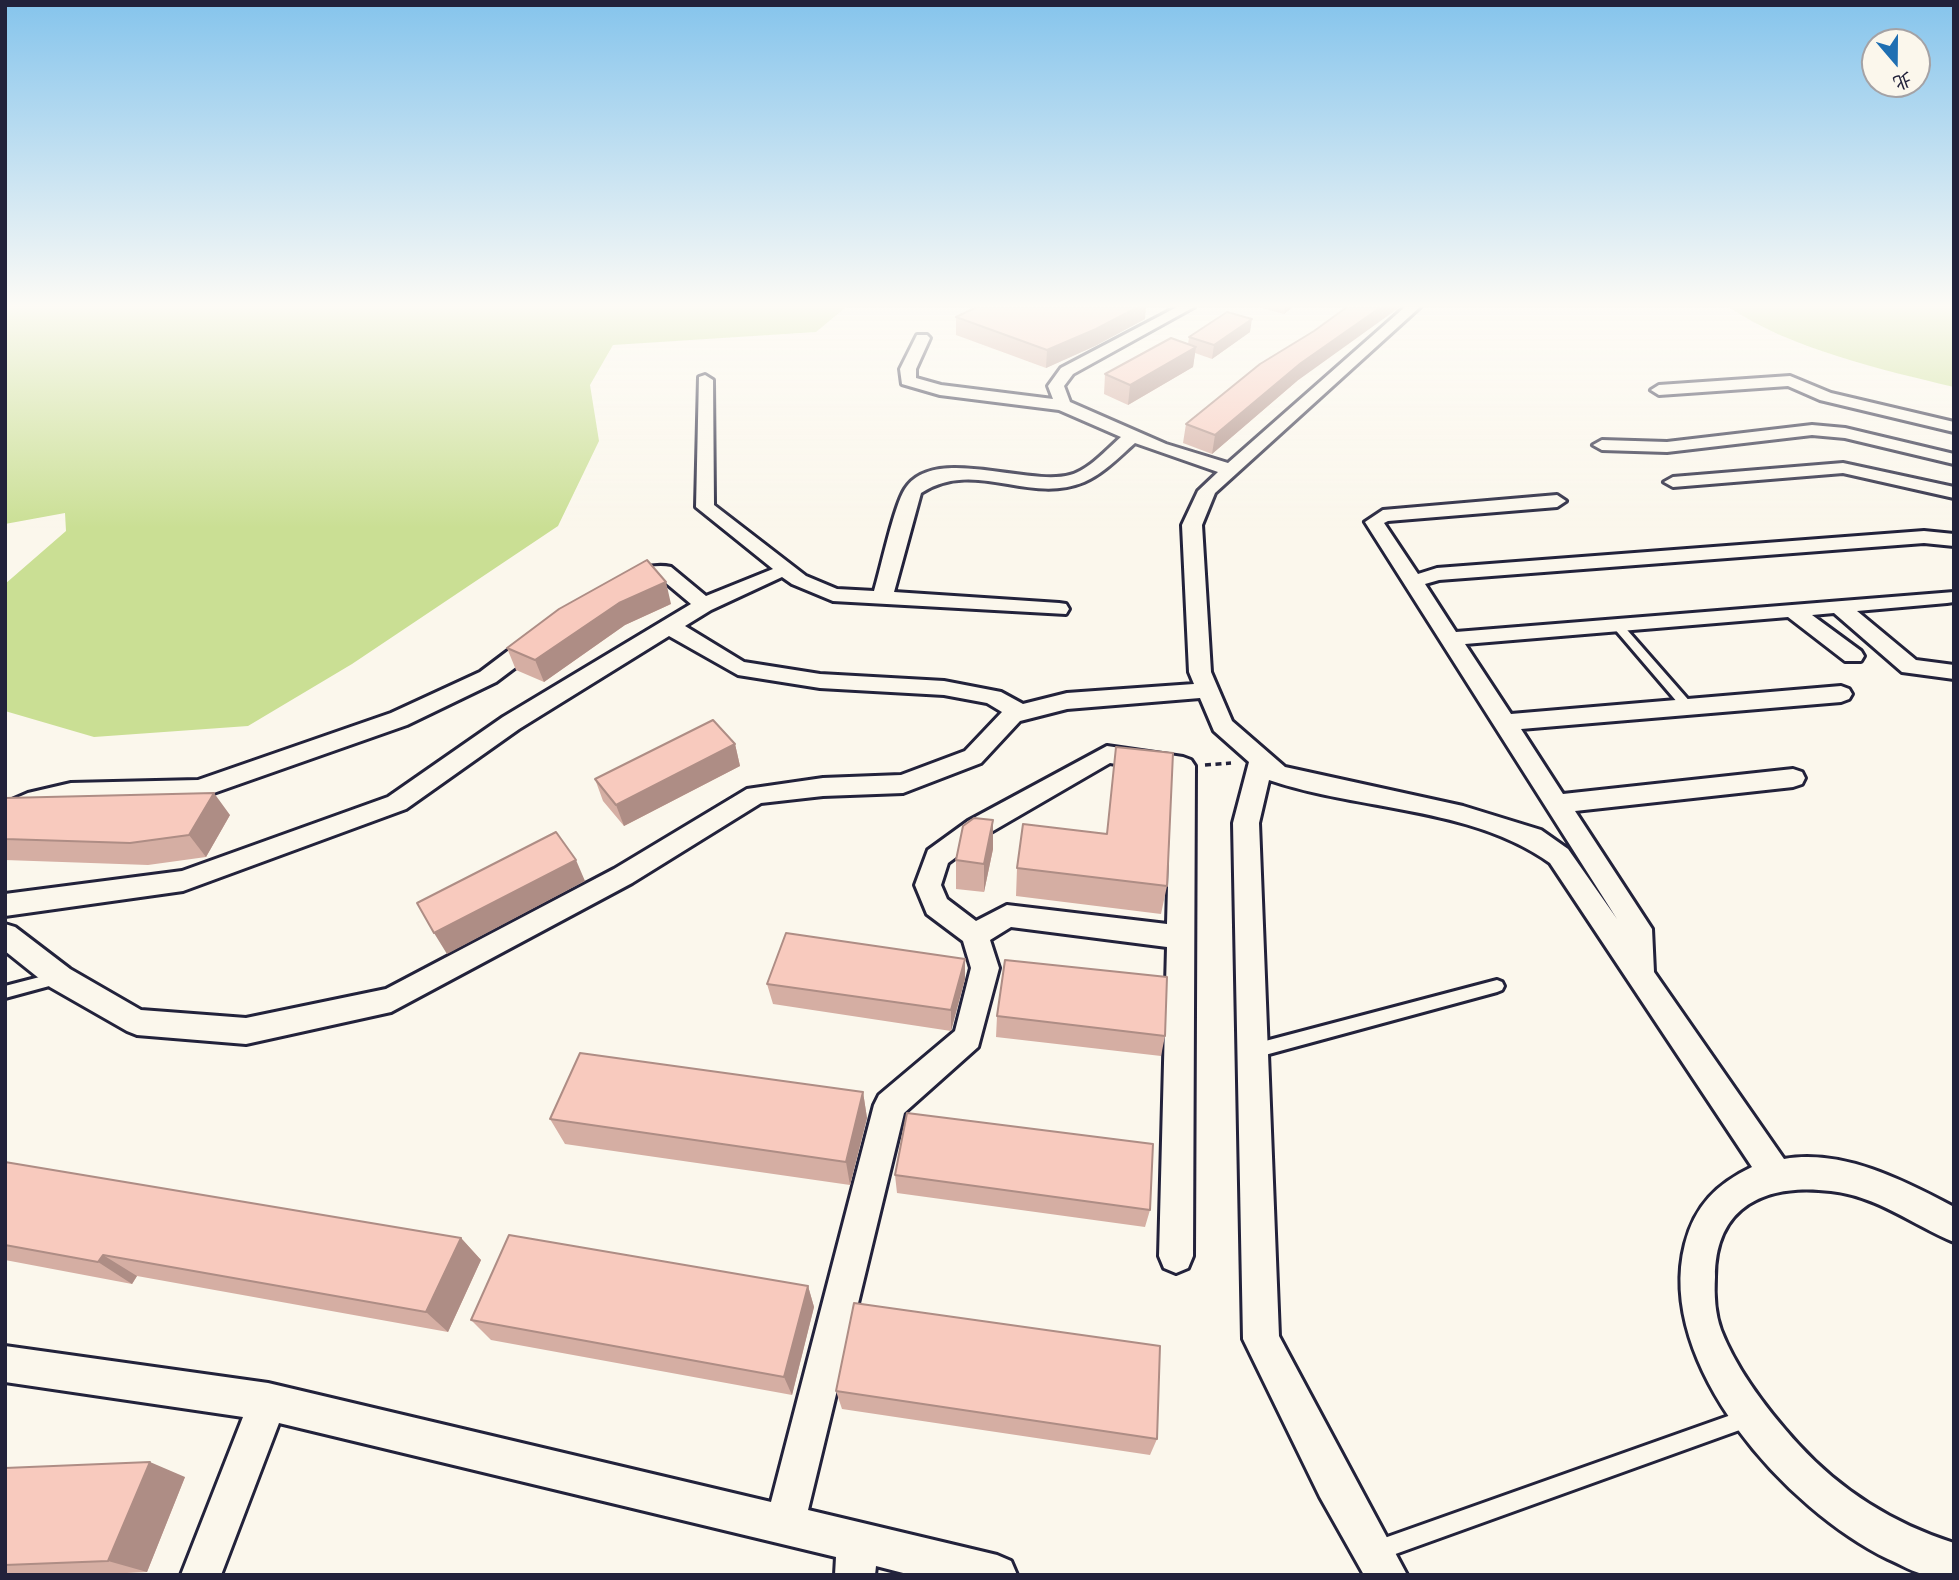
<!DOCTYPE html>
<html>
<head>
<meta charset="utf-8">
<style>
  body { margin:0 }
  #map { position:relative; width:1959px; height:1580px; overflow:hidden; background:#fbf7ec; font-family:Caveat,"LXGW WenKai TC",sans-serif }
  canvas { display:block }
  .frame { position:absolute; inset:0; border:7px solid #22223b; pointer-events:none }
  .north { position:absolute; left:1861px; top:28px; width:70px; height:70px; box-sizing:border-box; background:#fbf7ec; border:2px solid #a4a2a5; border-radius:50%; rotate:160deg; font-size:19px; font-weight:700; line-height:28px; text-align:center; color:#22223b }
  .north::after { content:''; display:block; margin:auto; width:24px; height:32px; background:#1f6fb2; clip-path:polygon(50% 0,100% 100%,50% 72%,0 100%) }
</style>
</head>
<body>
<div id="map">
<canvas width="1959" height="1580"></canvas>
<div class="frame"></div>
<div class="north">北</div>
</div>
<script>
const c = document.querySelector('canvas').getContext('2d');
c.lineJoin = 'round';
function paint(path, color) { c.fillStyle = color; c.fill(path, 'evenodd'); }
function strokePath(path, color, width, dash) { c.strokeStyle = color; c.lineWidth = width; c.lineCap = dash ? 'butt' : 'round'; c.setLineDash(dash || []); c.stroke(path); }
paint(new Path2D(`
  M5 307H846L816 332 613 345 590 385 599 441 558 526 352 664 248 726 94 737 5 711V584L66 531 65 513 5 524Z
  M1729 307H1954V387C1886 371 1785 347 1729 307Z`), '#cadf94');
const lane = new Path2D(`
  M1617 622 1621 623 1692 704 1694 707 1692 710H1684L1613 627 1612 625Z
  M59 972 64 974 66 978 64 982 5 998V986Z
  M1497 980 1502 982 1504 986 1502 990 1497 992 1254 1058 1249 1056 1247 1051 1249 1046 1254 1044Z
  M1748 1409 1755 1411 1757 1418 1755 1425 1748 1427 1376 1561 1369 1558 1366 1551 1369 1544 1376 1541Z`);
const street = new Path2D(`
  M1177 307H1194L1073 374 1064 386 1070 402 1166 444 1228 463 1405 307H1420L1215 493 1202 525 1211 672 1232 721 1285 767 1463 806 1541 830 1568 849 1617 919 1365 522 1383 510 1557 495 1566 501 1557 507 1388 521 1384 523 1418 574 1437 568 1924 531 1954 534V546L1924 543 1439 580 1425 584 1456 632 1954 592V602L1947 603 1857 611 1916 660 1954 665V679L1902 672 1834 613 1812 615 1861 651 1864 656 1861 661H1845L1788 617 1465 644 1511 714 1841 686 1849 689 1852 694 1849 699 1841 702 1521 729 1563 794 1793 769 1802 772 1805 778 1802 784 1793 787 1575 811 1652 929 1654 972 1784 1159C1843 1149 1903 1180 1954 1207V1242C1913 1225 1877 1196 1831 1191 1767 1183 1715 1205 1715 1277 1714 1294 1715 1314 1721 1330 1737 1371 1769 1412 1798 1444 1841 1491 1894 1524 1954 1543V1575C1945 1575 1936 1576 1927 1575 1914 1573 1900 1564 1888 1559 1787 1510 1654 1364 1685 1244 1695 1205 1717 1184 1752 1167L1550 863C1470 806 1360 811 1269 780L1259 823 1279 1336 1407 1575H1364L1320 1497 1243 1339 1233 823 1249 762 1214 731 1200 698 1067 709 1020 721 981 763 903 793 823 796 761 803 632 883 391 1012 246 1044 137 1035 127 1031 50 987 5 951V924L15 927 70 969 141 1010 246 1018 386 989 614 869 747 789 823 778 901 775 965 751 1002 712 987 703 944 695 820 688 738 675 669 636 519 729 406 809 183 891 5 916V894L182 871 388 797 503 717 691 604 660 578 635 588H621L618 584C629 570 654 563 671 567L706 596 773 569 696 507 699 377 705 375 713 380 714 505 806 576 837 589 874 591C881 568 894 506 905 489 933 444 1028 487 1070 475 1089 470 1106 450 1121 437L1059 410 940 395 902 384 900 369 917 335H927L930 338 916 369V378L941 385 1053 399 1048 386 1061 368ZM1135 443 1218 472 1198 491 1182 525 1189 672 1194 684 1067 693 1023 704 1001 692 944 681 820 674 744 662 685 626 711 610 782 577 792 584 833 601 1066 614 1069 609 1066 604 1059 603 894 592 921 493C975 458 1028 505 1084 482 1103 474 1119 457 1135 443Z
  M1790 376 1831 393 1954 422V432L1820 400 1788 386 1659 395 1651 390 1659 385Z
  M1812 425 1845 428 1954 454V464L1845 438 1812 435 1667 452 1602 450 1593 445 1602 440 1667 442Z
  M1843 463 1954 487V498L1843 473 1673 487 1664 482 1673 477Z
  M537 633 548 640 545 645 496 682 407 725 208 795 71 801 43 807 5 823V803L28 793 71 783 198 780 391 713 480 672 529 635Z
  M1107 746 1183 757 1191 760 1195 766 1193 1256 1188 1268 1176 1273 1164 1268 1159 1256 1167 947 1011 927 990 940 999 968 978 1047 904 1113 808 1510 997 1555 1011 1561 1017 1575H911L876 1566 875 1575H835L836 1557 279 1423 221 1575H181L243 1417 5 1382V1346L268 1383 771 1502 874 1105 879 1095 955 1031 971 968 963 941 927 914 915 885 928 850 968 821ZM1110 763 1171 773 1167 924 1007 905 976 921 947 899 941 885 948 863 986 835Z`);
strokePath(lane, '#22223b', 6);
strokePath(street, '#22223b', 6);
strokePath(new Path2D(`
  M1205 765 1231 763`), '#22223b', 3.5, [6, 4.5]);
paint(lane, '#fbf7ec');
paint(street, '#fbf7ec');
paint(new Path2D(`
  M1258 307H1293L1284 314Z
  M956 317 1145 319 1095 346 1046 368 956 335Z
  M1314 331 1297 381 1212 454 1183 443 1186 424Z
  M1250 332 1212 359 1195 353 1193 367 1128 405 1104 394 1105 374 1188 344 1189 337Z
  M671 604 625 625 544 682 516 670 507 648Z
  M735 744 740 766 624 826 603 801 595 779Z
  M1116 747 1167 886 1161 914 1016 896 1017 868 1107 834Z
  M5 798 230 815 206 857 148 865 5 860Z
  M993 820V849L984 892 956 889V860Z
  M965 959V979L951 1031 773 1004 767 984Z
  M997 1016 1165 1036 1161 1056 996 1037Z
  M863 1092 867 1118 850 1185 565 1144 550 1119Z
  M5 1162 461 1238 481 1260 448 1332 137 1276 132 1284 5 1260Z
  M895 1175 1150 1210 1145 1227 897 1193Z
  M808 1286 814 1307 792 1395 491 1340 471 1320Z
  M836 1391 1157 1439 1150 1455 842 1409Z
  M5 1468 185 1477 147 1572 87 1575H5Z`), '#d5aea3');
paint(new Path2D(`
  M1138 307H1146L1145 319 1095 346 1046 368 1047 350Z
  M1285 307H1293L1284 314Z
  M1381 307H1400L1297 381 1212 454 1215 435 1301 363Z
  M1252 319 1250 332 1212 359 1214 345Z
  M1196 347 1193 367 1128 405 1130 385Z
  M666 582 671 604 625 625 544 682 535 660 619 603Z
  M735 744 740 766 624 826 616 805Z
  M214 793 230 815 206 857 189 835Z
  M993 820V849L984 892V864Z
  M576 860 585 881 447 954 434 933Z
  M965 959V979L951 1031V1010Z
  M863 1092 867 1118 850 1185 846 1162Z
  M461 1238 481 1260 448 1332 426 1312Z
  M103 1255 137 1276 132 1284 98 1262Z
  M808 1286 814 1307 792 1395 784 1377Z
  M150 1462 185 1477 147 1572 108 1561Z`), '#ae8d85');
const building = new Path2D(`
  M977 307H1138L1096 329 1047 350 956 317Z
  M1347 307H1381L1301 363 1215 435 1186 424 1260 364 1314 331Z
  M1227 312 1252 319 1214 345 1189 337Z
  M1171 338 1196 347 1130 385 1105 374Z
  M647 560 666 582 619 603 535 660 507 648 559 609Z
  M713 720 735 744 616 805 595 779Z
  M1116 747 1173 753 1167 886 1017 868 1023 824 1107 834Z
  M214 793 189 835 130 843 5 839V798Z
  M974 818 993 820 984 864 956 860 963 826Z
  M556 832 576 860 434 933 417 903Z
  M786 933 965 959 951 1010 767 984Z
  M1005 960 1167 977 1165 1036 997 1016Z
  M580 1053 863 1092 846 1162 550 1119Z
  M907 1113 1153 1144 1150 1210 895 1175Z
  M5 1162 461 1238 426 1312 103 1255 98 1262 5 1245Z
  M509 1235 808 1286 784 1377 471 1320Z
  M854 1303 1160 1346 1157 1439 836 1391Z
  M150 1462 108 1561 5 1565V1468Z`);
paint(building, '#f8cabe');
strokePath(building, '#ae8d85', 2);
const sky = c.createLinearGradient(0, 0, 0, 528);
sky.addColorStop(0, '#85c4ec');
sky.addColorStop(0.58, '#fdfbf6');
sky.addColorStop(1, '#fdfbf600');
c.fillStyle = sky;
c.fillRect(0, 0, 1959, 528);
</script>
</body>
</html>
